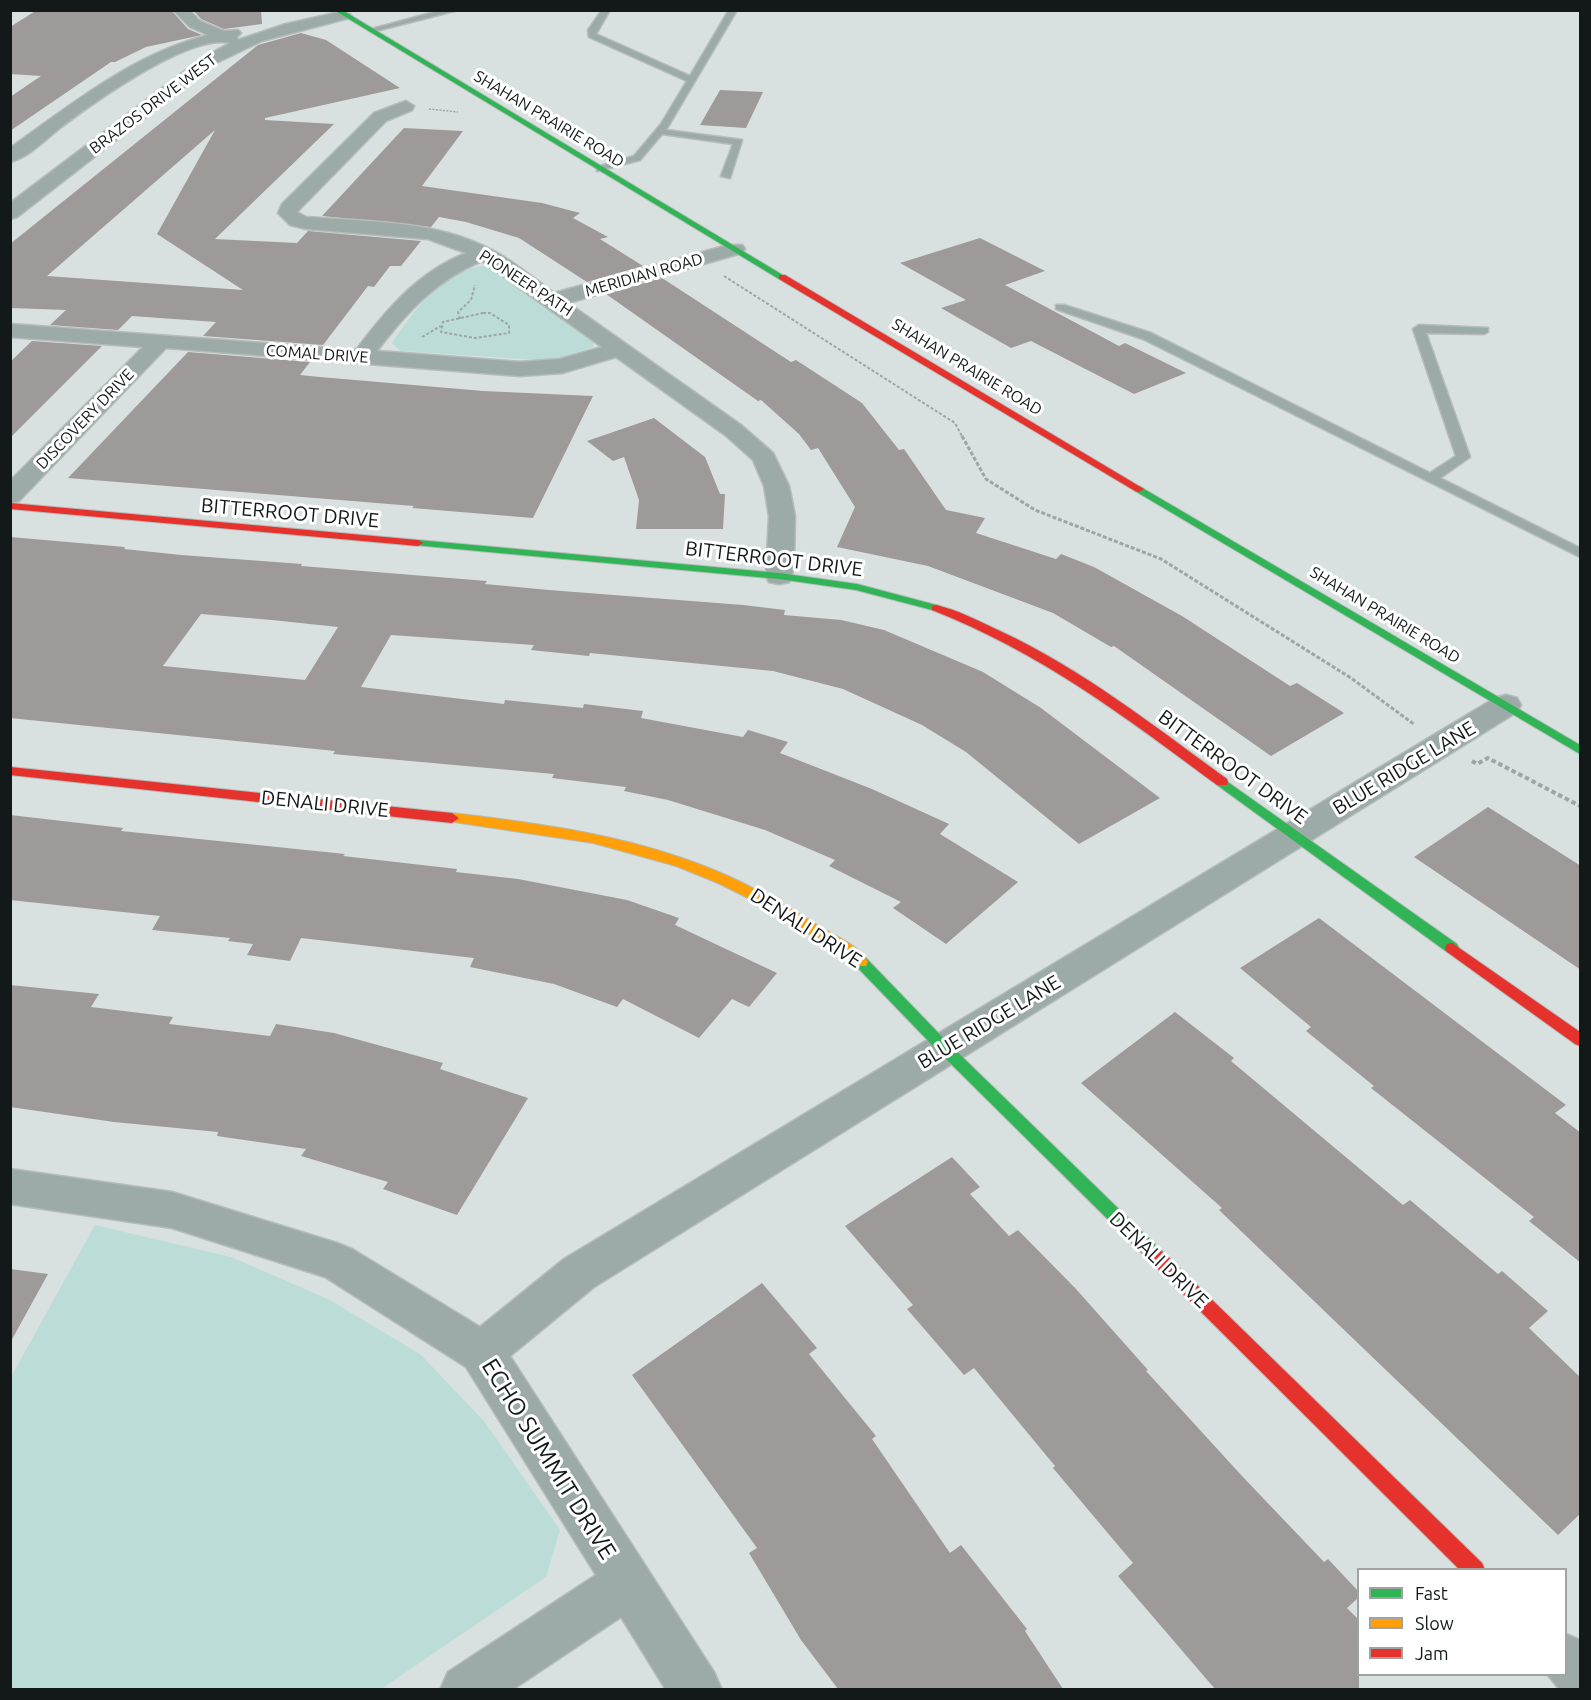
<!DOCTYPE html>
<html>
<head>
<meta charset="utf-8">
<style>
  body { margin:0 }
  #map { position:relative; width:1591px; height:1700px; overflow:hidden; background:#d8e1df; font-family:Ubuntu,sans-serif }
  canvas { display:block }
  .frame { position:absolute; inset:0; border:12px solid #131918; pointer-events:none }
  .legend { position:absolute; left:1357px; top:1568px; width:210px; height:108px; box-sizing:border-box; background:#fff; border:2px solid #a1a3a3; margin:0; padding:8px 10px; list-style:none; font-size:18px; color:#131918 }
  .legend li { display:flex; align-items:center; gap:12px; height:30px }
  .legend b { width:30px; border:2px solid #a1a3a3 }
</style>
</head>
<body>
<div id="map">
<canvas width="1591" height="1700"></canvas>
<div class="frame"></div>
<ul class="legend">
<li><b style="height:8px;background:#30b455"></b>Fast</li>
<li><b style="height:8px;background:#ff9f0a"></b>Slow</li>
<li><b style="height:8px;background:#e5322d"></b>Jam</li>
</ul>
</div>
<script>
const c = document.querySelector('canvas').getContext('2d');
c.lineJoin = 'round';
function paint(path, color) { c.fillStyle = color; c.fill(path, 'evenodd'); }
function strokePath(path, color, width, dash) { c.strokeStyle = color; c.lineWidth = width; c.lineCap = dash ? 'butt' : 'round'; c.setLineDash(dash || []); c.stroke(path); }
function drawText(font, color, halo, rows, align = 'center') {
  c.font = font + ' Ubuntu,sans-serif'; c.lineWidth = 6; c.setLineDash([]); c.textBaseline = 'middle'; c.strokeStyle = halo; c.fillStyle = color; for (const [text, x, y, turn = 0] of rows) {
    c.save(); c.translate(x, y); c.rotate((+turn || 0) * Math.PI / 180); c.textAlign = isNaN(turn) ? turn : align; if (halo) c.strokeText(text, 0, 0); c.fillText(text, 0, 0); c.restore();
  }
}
paint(new Path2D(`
  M492 265 594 341 593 347 551 361 400 351 392 343C416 307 445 267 492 265Z
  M95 1225 231 1257 328 1299 420 1354 484 1421 560 1530 546 1577 381 1689H11V1377Z`), '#bcddd7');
paint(new Path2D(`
  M37 10H171L188 29 202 35 146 47 115 62H111L10 131V97L41 76 10 74V27Z
  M193 10H261L262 24 224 29 201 19Z
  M301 33 326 40 400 88 265 118V120L334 124 215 239 297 243 308 231 421 241 401 266H390L374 287 368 286 323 345 203 336 216 322 132 316 118 330 50 325 66 310 10 308V244L258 45ZM215 130 157 234 243 290 47 276Z
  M720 90 763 92 746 128 700 125Z
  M404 128 463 131 422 186 542 203 580 213 573 218 608 237 600 239 643 266 587 282 519 238 466 222 439 217 431 227 322 216Z
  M980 238 1045 271 1005 285 1119 346 1125 343 1186 373 1134 394 1031 341 1011 348 941 308 966 300 900 263Z
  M662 278 791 362 796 360 862 403 899 450 904 449 946 510 985 518 976 533 1056 559 1061 554 1094 567 1182 616 1290 686 1297 683 1344 713 1271 756 1114 646 1111 647 1053 613 928 566 837 547 855 507 818 448 811 450 799 434 761 400 758 401 606 294Z
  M32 341 102 346 10 438 11 361Z
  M188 352 310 362 300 375 320 377 483 391 593 396 533 518 412 508 414 506 68 478Z
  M654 418 705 457 720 494H725L723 529H636L639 500 624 457 613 461 587 441Z
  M10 537 125 547 124 549 181 555 302 564 301 566 487 581 485 584 549 590 743 605 785 610 784 615 841 620 884 630 983 672 1041 708 1160 798 1079 844 966 752 922 725 843 689 773 671 590 653 589 656 531 650 534 645 391 635 361 687 504 704 505 700 583 708 584 704 643 711 641 718 743 737 748 730 788 742 780 753 872 789 949 824 940 834 1018 882 946 944 893 908 901 902 829 866 835 860 765 830 668 800 624 791 626 787 552 778 554 774 333 754 335 751 10 718ZM201 614 272 620 338 627 305 680 163 666Z
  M1488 807 1581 866V970L1414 857Z
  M10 815 123 828 121 831 345 854 343 856 457 869 456 872 518 879 627 900 679 918 675 925 777 973 749 1007 732 999 699 1038 623 999 617 1007 554 984 470 967 474 958 301 938 290 961 247 955 253 944 228 941 230 938 152 930 160 916 10 900Z
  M1319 918 1566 1105 1555 1113 1581 1133V1263L1529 1221 1534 1217 1371 1088 1374 1086 1306 1031 1311 1027 1240 968Z
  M10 985 99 994 91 1007 173 1017 169 1024 270 1036 276 1024 334 1033 443 1063 440 1069 528 1098 457 1215 383 1189 388 1182 301 1156 306 1149 217 1136 218 1132 114 1122 10 1107Z
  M1175 1012 1234 1058 1231 1061 1403 1205 1410 1200 1498 1274 1502 1271 1548 1311 1529 1328 1581 1378V1513L1558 1535 1219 1210 1222 1208 1081 1083Z
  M952 1157 980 1187 970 1194 1009 1236 1018 1230 1076 1289 1148 1370 1146 1371 1242 1476 1324 1562 1328 1559 1359 1592V1597L1347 1608 1359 1620V1689H1215L1118 1576 1133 1563 1053 1468 1055 1466 974 1368 964 1375 907 1309 913 1305 845 1226Z
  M10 1269 48 1274 10 1343Z
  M762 1283 817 1348 809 1354 876 1436 872 1439 950 1553 961 1545 1027 1629 1025 1631 1063 1689H838L801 1640 749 1553 757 1548 632 1375Z`), '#9e9a99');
const lane = new Path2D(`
  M442 10H458L372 32 368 30Z
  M602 10H610L596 34 690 76 729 10H737L666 130 742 140 730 178 721 176 733 144 662 134 640 160 597 171V167L634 156 661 124 687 81 589 37 588 30Z
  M1056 305H1064L1151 333 1430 473 1456 456 1413 329 1419 325 1488 328V332L1484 334 1426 333 1470 457 1440 478 1580 548V557L1143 339 1056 309Z`);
const street = new Path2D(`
  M173 10H189L200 21 224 31 238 30 241 33 237 37 238 40 286 24 344 11 351 15 349 18 262 41 214 64 17 217 10 219V203L202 58 230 43C190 33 93 103 60 128 46 139 28 158 10 162V148C72 104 133 54 208 35L190 27Z
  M406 101 414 106 412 110 386 121 297 212 306 217C368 222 434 220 490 249 513 260 534 279 554 293L728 245H742L745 249 742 253 568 303 741 425 773 453 789 486 795 516 794 561 792 576 789 582 779 584 769 582 766 576 769 516 764 486 753 460 725 435 616 357 562 373 520 376 166 348 19 501 10 503V481L143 347 10 337V324L356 350C387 309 417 273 466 253L428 239 306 229 290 225 278 213 282 204 374 113ZM482 261 602 347 560 359 520 362 377 351C407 312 436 280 482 261Z
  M1506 695 1517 698 1521 705 1517 712 594 1287 510 1356 714 1672 722 1690H666L621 1617 512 1690H440L448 1672 596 1575 466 1367 325 1277 172 1228 10 1204V1169L172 1192 337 1243 352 1249 480 1327 564 1259 1495 698Z
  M1566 1634 1580 1640V1690H1560L1547 1674H1566Z`);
const fast = new Path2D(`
  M334 10H342L786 277 779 279Z
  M1139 486 1580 745V754L1135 491 1134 489Z
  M418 540 779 573 857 584 940 606 942 608 936 611 856 590 779 579 414 545 413 543Z
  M1222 778 1457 944 1459 948 1457 952H1447L1217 785 1216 782Z
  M861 956 866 958 950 1045 1164 1253 1167 1258 1164 1263 1158 1266 1152 1263 940 1053 856 966 854 962 856 958Z`);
const slow = new Path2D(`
  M452 813C546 824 641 837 728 876 759 890 788 907 817 925 833 935 859 945 868 962L866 966H856L837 951 760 904 718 883 676 866 593 843 447 821 445 818 447 815Z`);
const jam = new Path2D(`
  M779 275H785L1144 489 1139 492 1135 491 779 279Z
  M10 503 418 540 423 543 418 546 10 509Z
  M936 605C958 610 979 621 1000 631 1082 669 1154 726 1227 779L1228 782 1227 785H1217C1124 716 1041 653 932 610V606Z
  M10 767 452 813 459 818 452 823 10 775Z
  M1452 943 1580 1032V1046L1575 1044 1447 952 1445 948 1447 944Z
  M1158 1250 1164 1253 1482 1563 1485 1570H1460L1152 1263 1149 1258 1152 1253Z`);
strokePath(lane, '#b5bcba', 3);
strokePath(street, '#b5bcba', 3);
strokePath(fast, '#b5bcba', 2);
strokePath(slow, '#b5bcba', 2);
strokePath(jam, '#b5bcba', 2);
strokePath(new Path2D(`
  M429 109 458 112`), '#9ca6a4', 1.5, [2, 1.5]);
strokePath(new Path2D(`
  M724 276 955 423 963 438
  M483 313H490L509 325V333L475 338 441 332 443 322Z
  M460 319 458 312 471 300 475 285
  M422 337 441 326`), '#9ca6a4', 2, [3, 2]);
strokePath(new Path2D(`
  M962 436 986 479 1035 510 1161 559 1351 678 1415 725`), '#9ca6a4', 3, [4, 2]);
strokePath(new Path2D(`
  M1472 761 1477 764 1488 758 1580 806`), '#9ca6a4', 4, [4.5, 3]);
paint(lane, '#9caaa8');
paint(street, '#9caaa8');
paint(fast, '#30b455');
paint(slow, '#ff9f0a');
paint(jam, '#e5322d');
drawText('16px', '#131918', '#fff', [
  ["BRAZOS DRIVE WEST",153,104,-37],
  ["SHAHAN PRAIRIE ROAD",549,119,31],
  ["MERIDIAN ROAD",644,275,-16],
  ["PIONEER PATH",526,283,33],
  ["COMAL DRIVE",317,354,4],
  ["SHAHAN PRAIRIE ROAD",967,367,31],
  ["DISCOVERY DRIVE",85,419,-46],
  ["SHAHAN PRAIRIE ROAD",1385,615,31]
]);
drawText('20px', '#131918', '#fff', [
  ["BITTERROOT DRIVE",290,513,5],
  ["BITTERROOT DRIVE",774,559,7],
  ["BITTERROOT DRIVE",1233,767,36],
  ["BLUE RIDGE LANE",1404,768,-31],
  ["DENALI DRIVE",325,804,6],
  ["DENALI DRIVE",806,928,33],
  ["BLUE RIDGE LANE",989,1022,-31],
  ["DENALI DRIVE",1159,1260,44]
]);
drawText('24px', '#131918', '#fff', [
  ["ECHO SUMMIT DRIVE",549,1459,58]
]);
</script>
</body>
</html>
